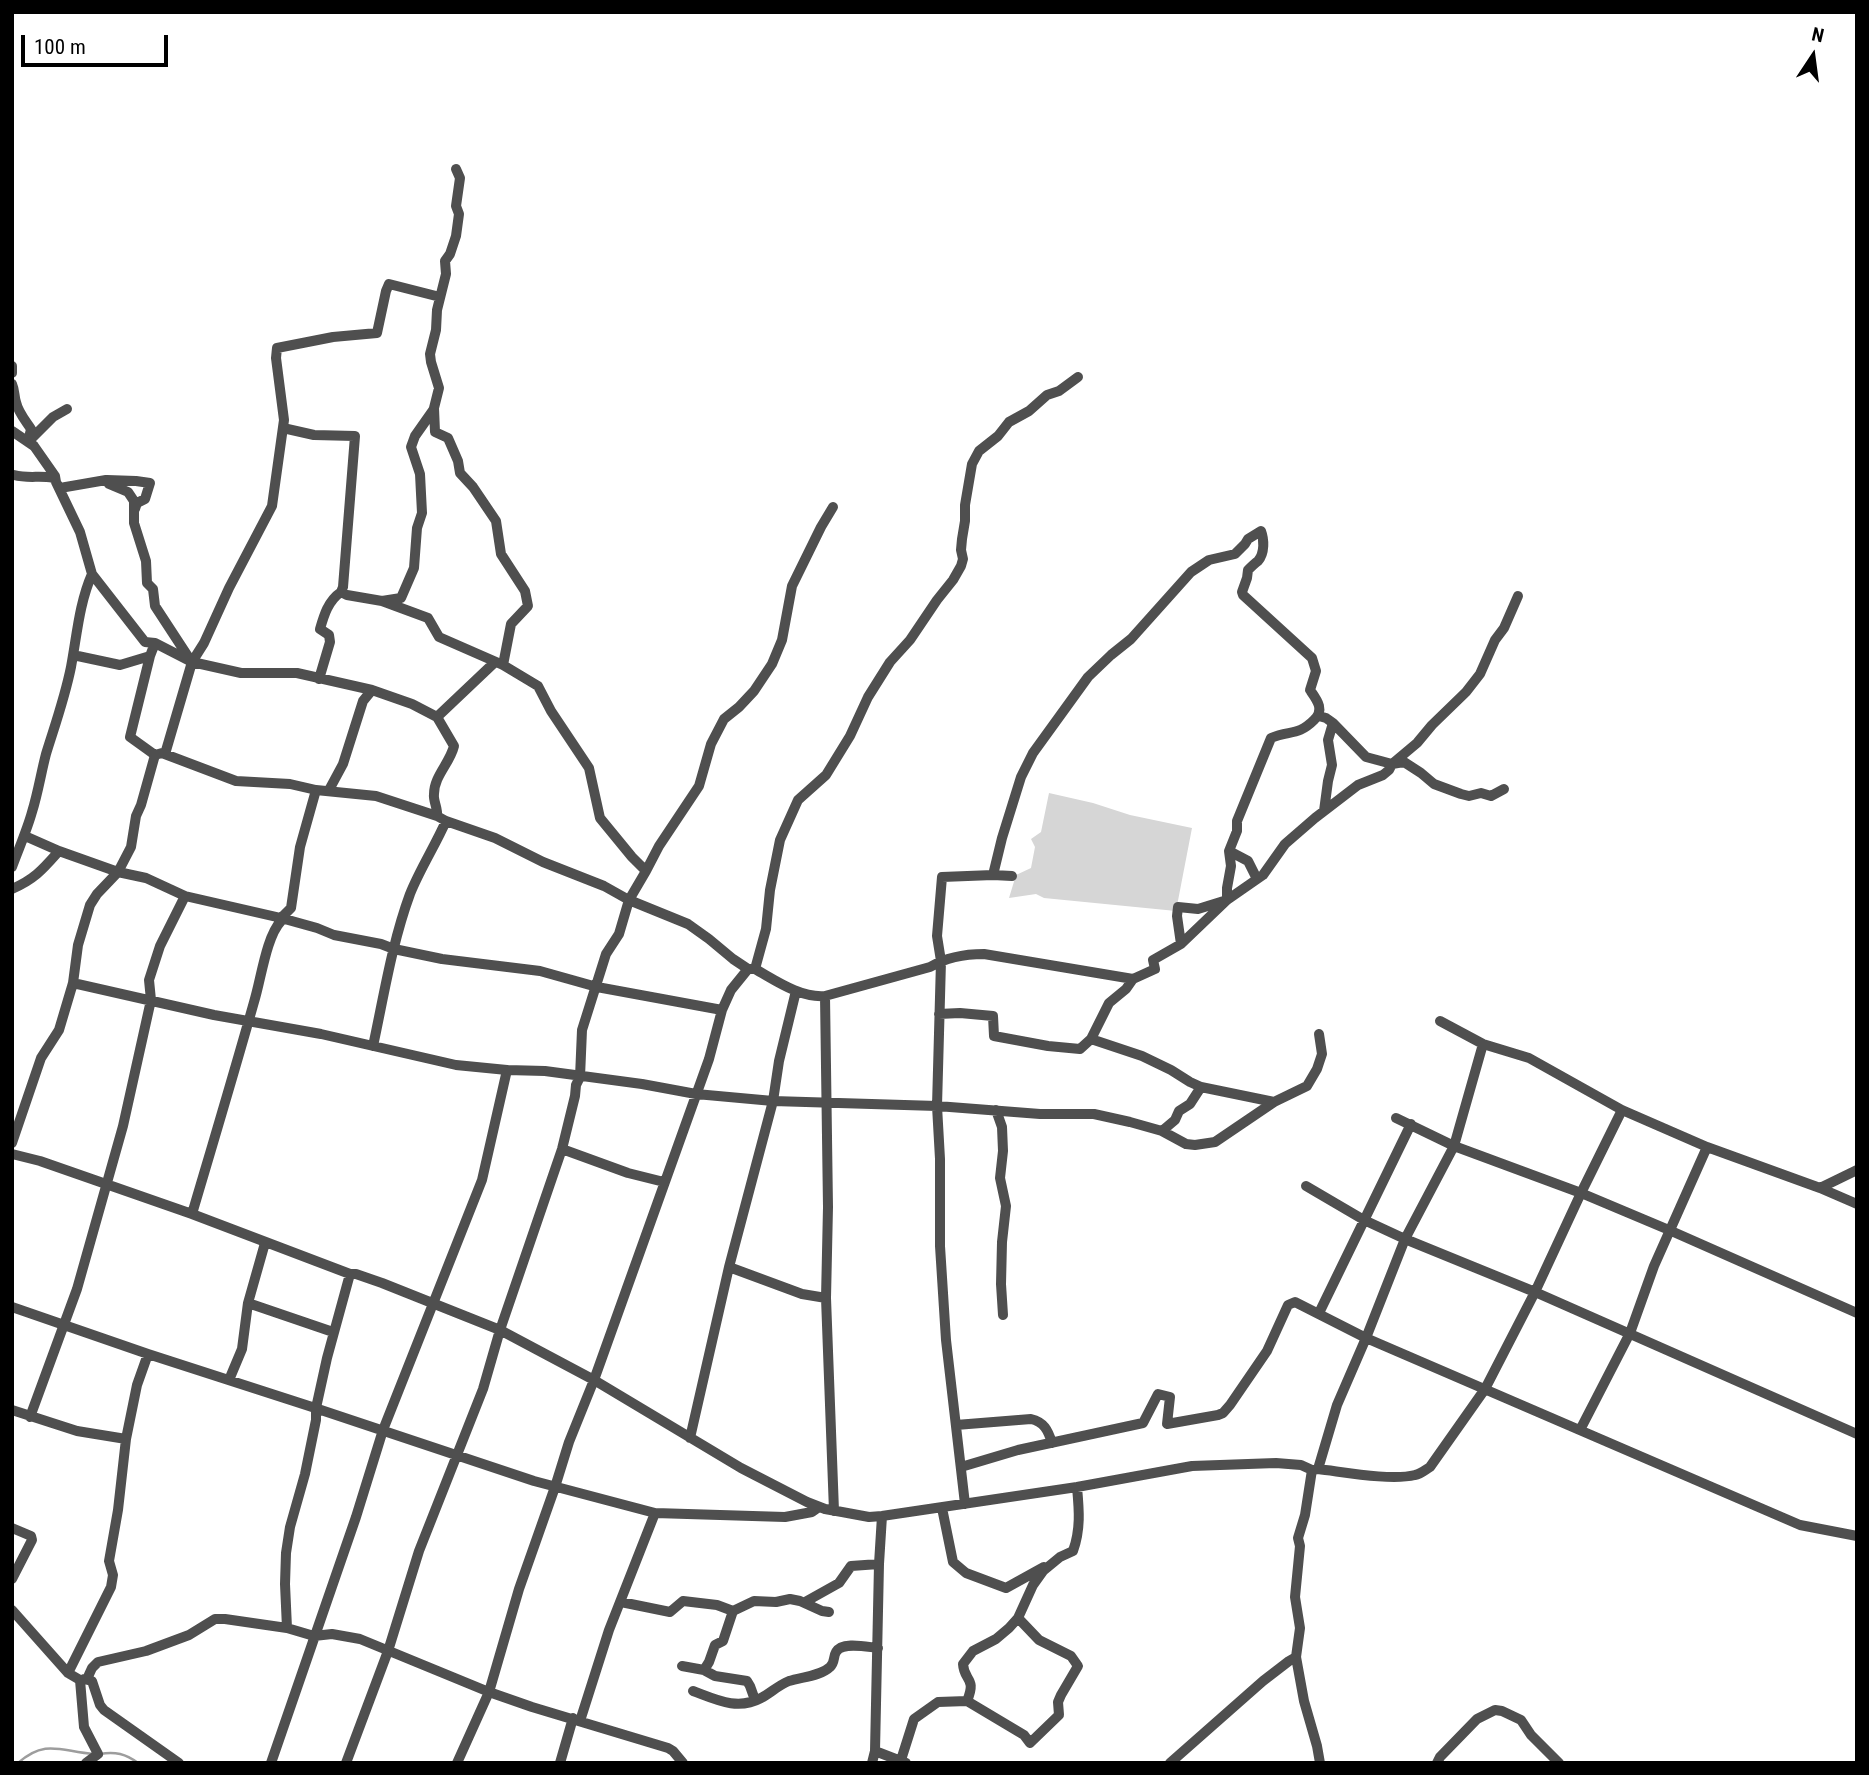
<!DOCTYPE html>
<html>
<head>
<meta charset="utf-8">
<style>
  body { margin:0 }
  #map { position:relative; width:1869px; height:1775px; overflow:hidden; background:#fff; font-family:"Roboto Condensed",sans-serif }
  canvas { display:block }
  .frame { position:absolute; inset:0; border:14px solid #000; pointer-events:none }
  .north { position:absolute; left:1778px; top:21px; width:70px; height:70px; -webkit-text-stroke:5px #fff; paint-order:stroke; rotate:13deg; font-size:19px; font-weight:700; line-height:28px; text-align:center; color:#000 }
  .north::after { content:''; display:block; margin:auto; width:24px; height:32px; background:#000; clip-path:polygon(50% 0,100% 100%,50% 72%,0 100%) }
  .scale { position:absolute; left:21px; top:35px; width:147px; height:32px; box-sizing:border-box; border:4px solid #000; border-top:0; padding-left:9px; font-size:21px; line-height:24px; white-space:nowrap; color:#000; -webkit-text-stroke:5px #fff; paint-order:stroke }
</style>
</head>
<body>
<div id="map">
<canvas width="1869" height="1775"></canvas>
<div class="frame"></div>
<div class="north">N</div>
<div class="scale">100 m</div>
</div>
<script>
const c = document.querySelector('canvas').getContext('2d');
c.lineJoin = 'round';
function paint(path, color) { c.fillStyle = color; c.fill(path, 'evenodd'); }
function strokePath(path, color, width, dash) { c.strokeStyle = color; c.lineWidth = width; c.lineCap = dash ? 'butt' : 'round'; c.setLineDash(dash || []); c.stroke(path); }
paint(new Path2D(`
  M1049 793 1093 803 1130 815 1192 828 1176 911 1044 898 1036 894 1009 898 1016 875 1031 868 1035 847 1031 839 1041 832Z`), '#d6d6d6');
strokePath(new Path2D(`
  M100 1754C115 1751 126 1754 138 1763
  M18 1763C46 1738 62 1752 94 1754`), '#9d9d9d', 2.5);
strokePath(new Path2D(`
  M456 169 460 178 456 206 459 214 456 236 450 254 445 261 446 274 437 310 436 330 430 354 431 362 439 388 434 408 435 432 448 438 458 461 460 473 473 487 496 521 501 554 525 591 528 606 511 624 503 665
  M12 366V373
  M12 384C15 391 14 396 16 402 18 412 25 420 31 429L28 442
  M283 428 314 435 355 436 343 587 341 592
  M12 431 34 446 55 476 56 482 80 532 92 574 145 642 155 643 192 662 241 673H297L372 690 412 704 437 717 454 746C450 763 434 776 434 794 433 801 438 808 437 816
  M28 442 53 417 67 409
  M14 475C29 479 40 475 53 478L55 476
  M107 480 136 481 150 483 145 499 137 503 135 509
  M60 488 106 480 109 484 128 492 134 501V523L146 561 147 583 153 589 155 606 189 658
  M382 601 401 598 414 568 417 528 422 513 420 474 411 447 415 436 434 409
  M155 643 150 656 130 737 155 755 162 753 236 781 290 784 316 790 376 796 437 816 446 821 495 838 543 862 604 886 629 900 688 924 709 939 733 959 748 969H755C775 980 800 998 825 996L930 967C947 957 964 954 984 954L1133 979
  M73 655 120 665 150 656
  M319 679 330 642 329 635 320 629C324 615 328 601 341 592L347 595 382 601 428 618 439 637 503 665 538 686 551 711 589 768 600 818 632 857 646 871 629 900 619 934 606 954 582 1030 580 1077 576 1085 575 1096 562 1149 500 1330 483 1389 419 1551 388 1651 346 1763
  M1319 716 1326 718 1333 723 1366 757 1392 764 1404 762 1421 773 1434 784 1461 794 1469 796 1481 793 1491 796 1504 789
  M437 717 495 662
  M165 754 192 662 204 643 229 588 272 506 284 420 276 358 277 348 333 337 377 333 386 291 389 284 440 297
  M329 790 343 764 363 701 372 690
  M1324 811 1328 781 1332 765 1328 740 1333 723
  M25 836 59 851 118 872 146 878 185 896 281 918 317 928 334 935 381 944 394 949 442 959 540 971 597 987 722 1010
  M1229 851 1248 861 1257 879
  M12 867C19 848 27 830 32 812 38 793 41 773 46 754 55 725 65 697 71 667 77 635 79 604 92 574
  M646 871 659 846 699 786 711 744 724 719 739 707 754 691 772 664 782 640 792 586 821 527 833 507
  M993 875 1002 838 1021 777 1033 753 1088 677 1111 655 1131 639 1191 572 1209 560 1235 554 1245 544 1248 539 1261 531C1264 539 1265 553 1258 561 1254 564 1251 567 1248 570L1247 578 1242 592 1243 595 1312 658 1316 671 1310 690C1317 700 1325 710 1314 720 1298 736 1290 730 1271 738L1237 821V831L1229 851 1231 866 1227 888V900L1198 909 1178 907 1177 916 1181 944
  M12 889C35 879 43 869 59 851
  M755 969 766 929 770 890 780 840 798 800 826 775 850 736 868 697 890 662 910 640 937 600 953 580 961 566 963 559 961 550 962 539 965 521V505L972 464 979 451 998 436 1009 422 1029 411 1047 395 1059 391 1078 377
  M73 983 214 1015 321 1034 456 1065 507 1070 545 1071 642 1084 696 1094 773 1101 937 1106 1040 1114H1094L1130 1122 1162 1131 1186 1144 1195 1145 1215 1142 1274 1102 1307 1086 1317 1069 1322 1054 1319 1034
  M825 996 828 1207 826 1298 834 1511
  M939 1014 960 1013 993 1016 994 1036 1048 1046 1080 1049 1091 1039 1109 1003 1126 989 1133 979 1155 969 1153 960 1181 944 1227 900 1263 875 1285 844 1315 818 1358 785 1383 775 1389 770 1392 764 1417 743 1432 725 1466 692 1480 674 1495 640 1504 628 1518 596
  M1440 1021 1483 1044 1529 1058 1622 1110 1707 1147 1820 1188 1857 1204
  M1091 1039 1142 1056 1171 1070 1190 1082 1201 1087
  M373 1046C384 995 392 943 410 894 420 869 435 846 446 821
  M996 1110 1002 1127 1003 1151 1000 1178 1006 1206 1002 1242 1001 1284 1003 1315
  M1396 1118 1454 1146 1581 1193 1669 1230 1857 1313
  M1162 1131 1175 1120 1179 1111 1190 1104 1201 1087 1274 1102
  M12 1143 41 1058 59 1030 73 983 78 945 90 905 97 894 118 872 131 847 136 816 141 805 155 755
  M562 1149 628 1173 664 1182
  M12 1154 40 1161 192 1214 350 1274H356L382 1283 500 1330 594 1380 741 1468 807 1502 825 1509 842 1512 869 1517 882 1516 1077 1487 1192 1466 1276 1463 1301 1465 1312 1470
  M1306 1186 1364 1220 1405 1239 1535 1292 1857 1434
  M1820 1188 1857 1170
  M192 1214C213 1143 234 1073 254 1002 261 980 266 937 281 921V918L291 908 300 847 316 790
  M729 1267 802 1294 826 1298
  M248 1303 333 1332
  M12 1307 148 1354 309 1406 534 1481 655 1513 785 1517 812 1512 819 1507
  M1319 1313 1411 1124
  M229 1380 242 1349 248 1303 265 1243
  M12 1410 77 1431 126 1439
  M30 1417 77 1289 123 1126 151 1000 149 980 160 946 185 896
  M956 1425 1031 1419C1044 1422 1048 1430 1052 1443
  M1580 1430 1630 1333 1654 1266 1707 1147
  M690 1438 729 1267 773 1101 779 1061 796 991
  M961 1467 1018 1450 1143 1423 1158 1394 1170 1397 1167 1424 1218 1415 1223 1413 1230 1405 1267 1351 1288 1305 1295 1302 1366 1338 1800 1525 1857 1536
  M1318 1469C1344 1472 1391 1481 1415 1475 1421 1474 1425 1470 1430 1467L1485 1389 1535 1292 1581 1193 1622 1110
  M1312 1470 1318 1469 1337 1405 1366 1338 1405 1239 1454 1146 1483 1044
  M1312 1470 1305 1515 1298 1538 1300 1546 1295 1597 1300 1628 1296 1657 1304 1701 1317 1746 1320 1763
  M965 1504 946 1340 940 1246V1159L937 1106 941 961 937 936 942 877 993 875 1012 876
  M942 1508 953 1562 966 1573 1006 1588 1044 1567
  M12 1528 31 1536 32 1540 12 1579
  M621 1602 670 1612 683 1601 717 1605 733 1611 723 1641 715 1645 709 1662 704 1670
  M805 1602 839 1583 851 1566 879 1564
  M12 1610 68 1673
  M733 1611 754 1601 776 1602 790 1599 800 1601 822 1611 829 1612
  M287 1628 285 1584 286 1553 290 1527 305 1474 316 1420V1408L327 1358 350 1274
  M682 1666 704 1670 715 1676 747 1681 750 1686 755 1700
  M84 1679 92 1681 100 1705 104 1710 179 1763
  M87 1679 92 1668 98 1662 146 1651 189 1635 215 1619H225L287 1628 314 1636 332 1634 360 1639 489 1692 532 1707 668 1748 673 1751 683 1763
  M693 1691C715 1699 737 1711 761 1698 771 1693 777 1686 789 1681 801 1677 821 1676 830 1667 835 1663 833 1657 836 1652 842 1641 867 1647 878 1648
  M967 1701C977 1677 964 1682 963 1664L973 1651 996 1639 1009 1628 1018 1618 1033 1585 1043 1571 1060 1557 1073 1551C1081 1529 1079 1509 1077 1487
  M580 1721 609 1630 655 1513
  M875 1751 906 1763
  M901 1760 914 1719 938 1702 967 1701 1024 1735 1030 1743 1059 1715 1058 1702 1061 1695 1078 1666 1071 1656 1039 1640 1018 1618
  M86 1763 98 1754 84 1727 80 1680 68 1673 111 1587 113 1575 109 1561 118 1510 126 1439 137 1385 148 1354
  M271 1763 356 1517 383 1430 482 1180 507 1070
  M457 1763 489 1692 519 1589 555 1487 569 1442 594 1380 709 1059 722 1010 731 990 748 969
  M560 1763 573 1718
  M872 1763 875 1751 879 1564 882 1516
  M1170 1763 1263 1681 1289 1661 1296 1657
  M1437 1763 1440 1757 1477 1719 1495 1710 1502 1711 1521 1720 1531 1735 1559 1763`), '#4f4f4f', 10);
</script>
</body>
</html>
